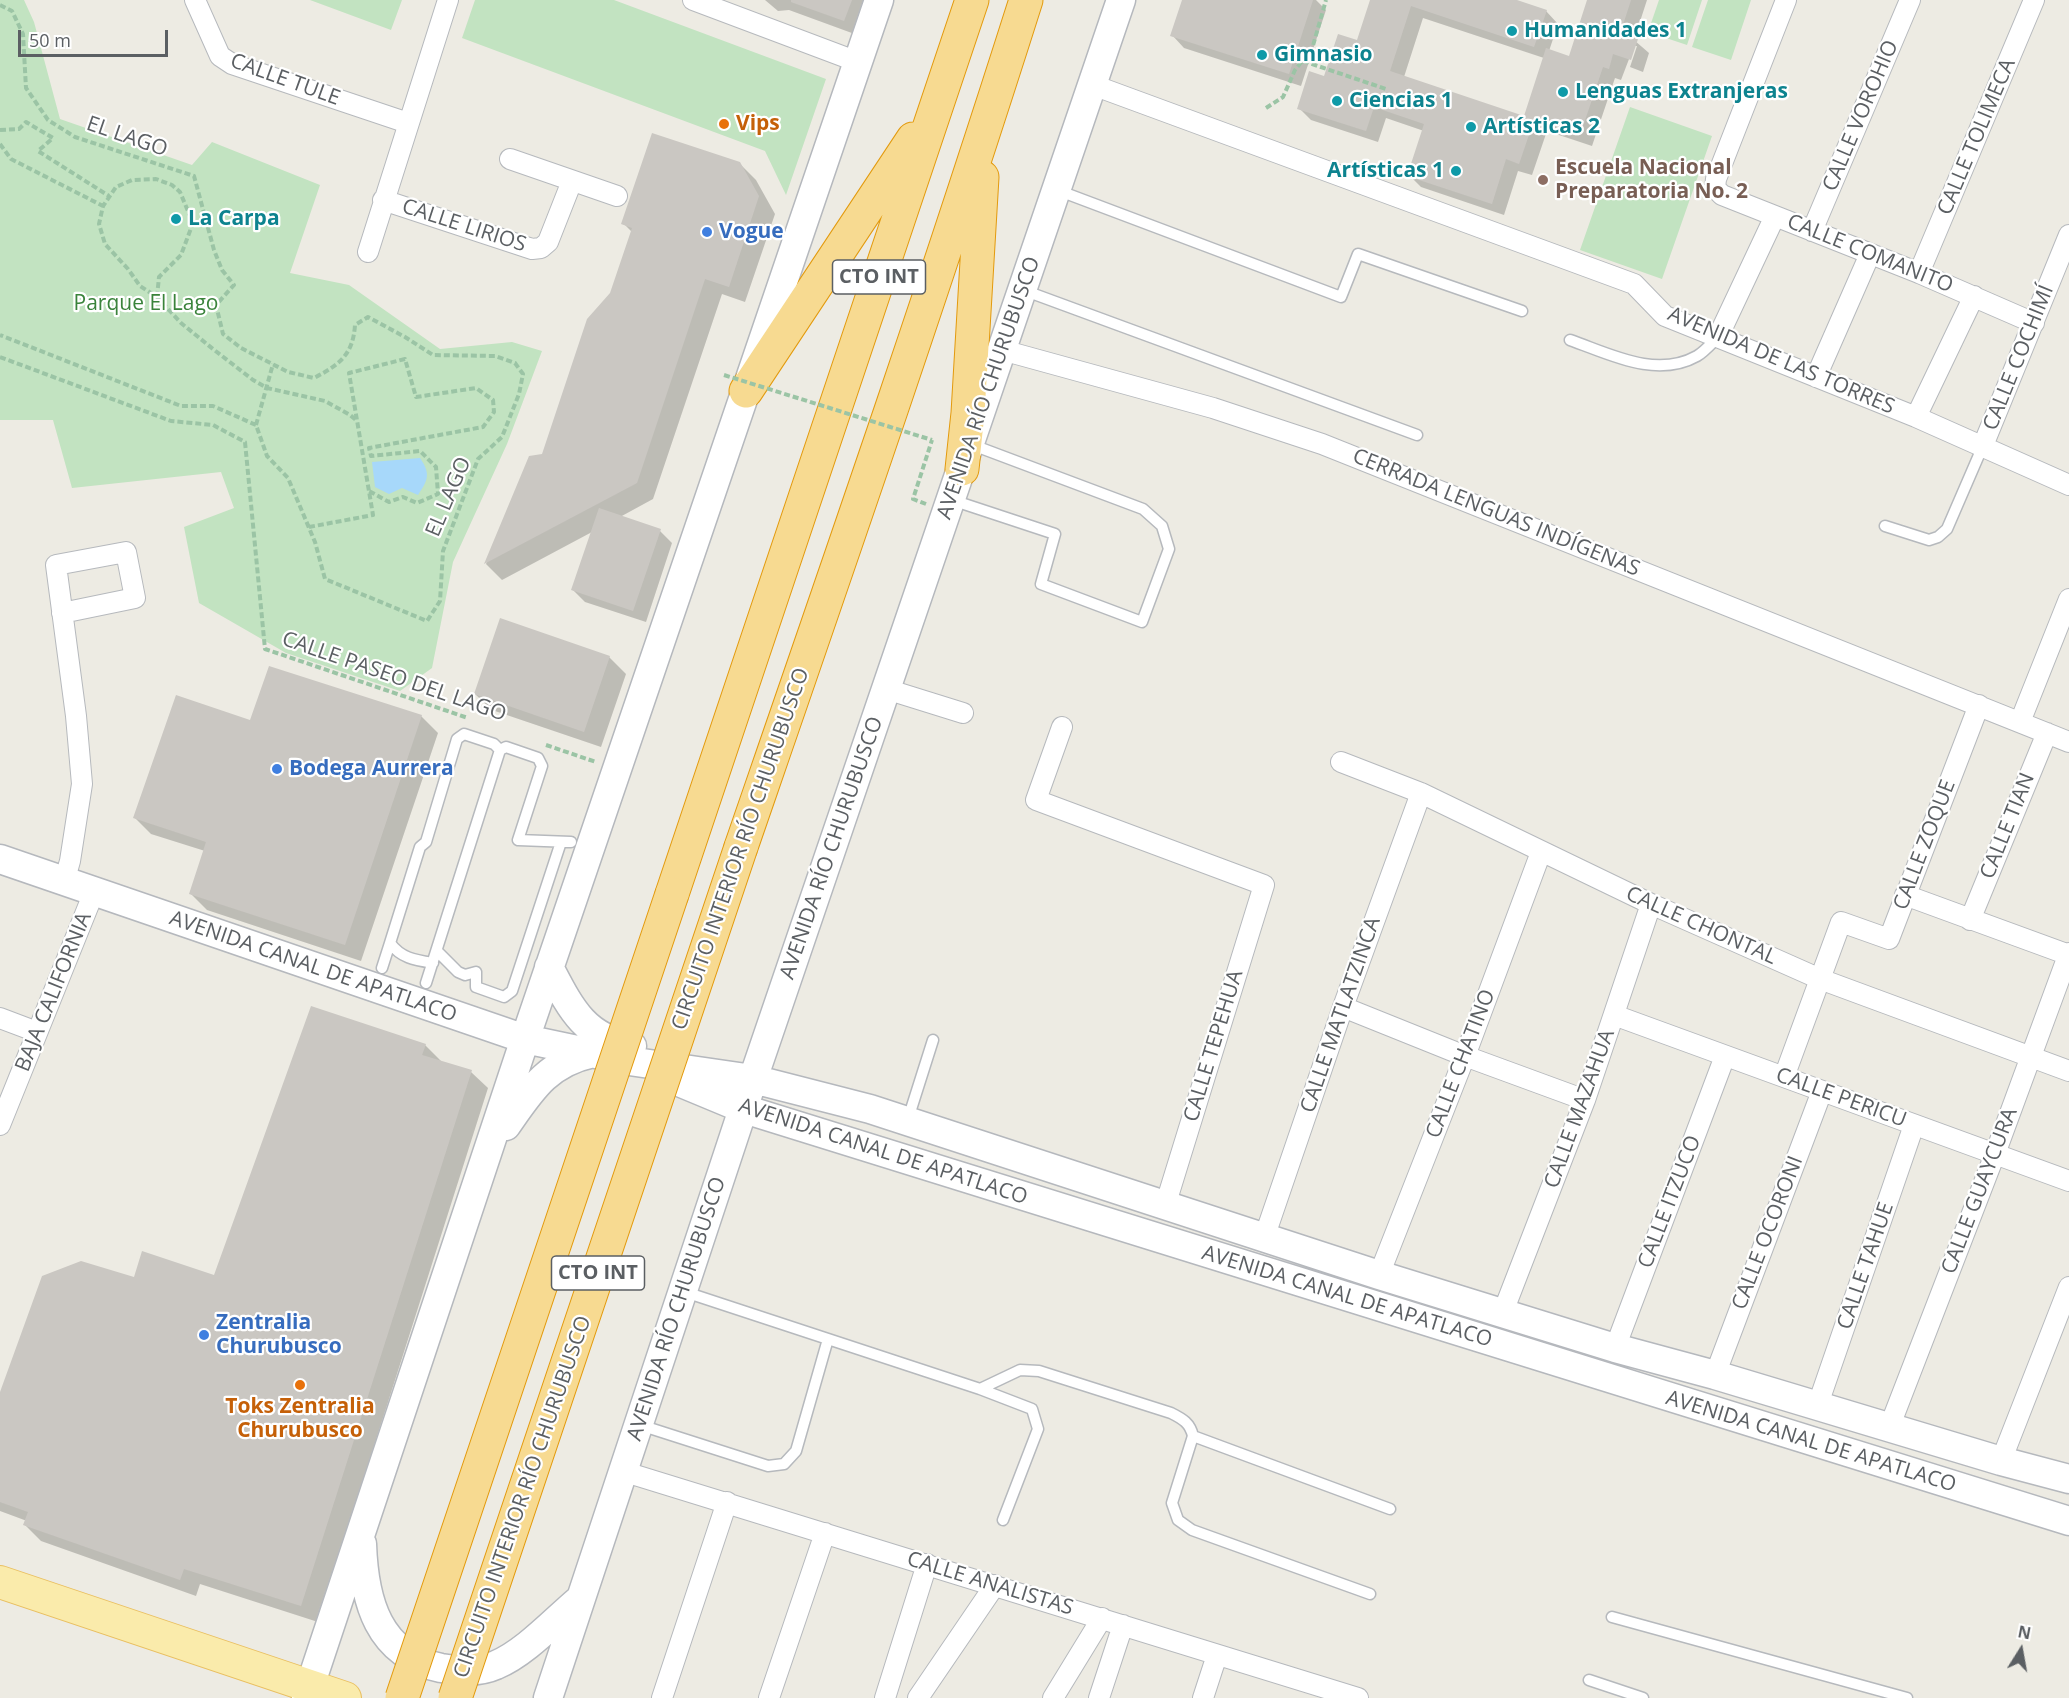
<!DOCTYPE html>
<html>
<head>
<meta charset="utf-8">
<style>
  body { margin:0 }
  #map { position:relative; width:2069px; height:1698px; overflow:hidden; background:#edebe3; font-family:"Open Sans",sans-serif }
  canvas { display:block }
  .north { position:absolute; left:1991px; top:1620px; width:60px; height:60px; -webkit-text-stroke:4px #fff; paint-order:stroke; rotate:11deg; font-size:16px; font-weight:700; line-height:24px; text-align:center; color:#5b5f63 }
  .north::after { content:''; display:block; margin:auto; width:21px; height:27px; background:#5b5f63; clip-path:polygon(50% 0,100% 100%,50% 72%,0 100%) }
  .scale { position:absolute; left:18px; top:30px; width:150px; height:27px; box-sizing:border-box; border:3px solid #5b5f63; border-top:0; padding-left:8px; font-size:18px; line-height:21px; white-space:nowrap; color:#5b5f63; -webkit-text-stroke:4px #fff; paint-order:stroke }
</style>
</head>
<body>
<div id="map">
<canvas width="2069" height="1698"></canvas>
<div class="north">N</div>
<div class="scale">50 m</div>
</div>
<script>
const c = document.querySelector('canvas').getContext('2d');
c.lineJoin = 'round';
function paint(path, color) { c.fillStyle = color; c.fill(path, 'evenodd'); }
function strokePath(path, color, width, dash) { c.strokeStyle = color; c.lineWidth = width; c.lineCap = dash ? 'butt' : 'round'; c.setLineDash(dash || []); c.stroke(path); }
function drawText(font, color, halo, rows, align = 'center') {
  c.font = font + ' "Open Sans",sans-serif'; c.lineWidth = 4.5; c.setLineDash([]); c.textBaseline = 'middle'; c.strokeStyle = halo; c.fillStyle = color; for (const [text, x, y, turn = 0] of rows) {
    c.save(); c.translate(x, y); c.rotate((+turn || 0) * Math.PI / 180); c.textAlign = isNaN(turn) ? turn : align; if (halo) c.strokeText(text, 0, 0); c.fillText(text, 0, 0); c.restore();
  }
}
paint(new Path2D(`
  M0 0H24L34 22 60 119 192 165 212 142 320 185 290 273 349 285 440 349 512 342 542 351 507 444 453 562 432 668 400 691 286 653 199 603 184 527 234 508 221 472 72 488 53 420H0Z
  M310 0H402L391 30Z
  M475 0H614L826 79 786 195 765 151 462 38Z
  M1659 0H1702L1687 45 1648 32Z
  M1708 0H1751L1731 60 1692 47Z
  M1630 107 1712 136 1662 279 1580 250Z`), '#c2e3c1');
paint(new Path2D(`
  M420 458C431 474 428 480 418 495L402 488 389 494 375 487 372 462Z`), '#a7d8fa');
paint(new Path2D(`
  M765 0H873L860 36 789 10 778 11Z
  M1184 0H1316L1326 10 1301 86 1184 48 1172 35Z
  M1372 0H1512L1546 11 1558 24 1549 51 1570 58 1589 0H1647L1634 40 1649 53 1643 72 1630 67 1637 46H1634L1621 80 1615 78 1592 146 1547 131 1532 175 1518 171 1504 215 1421 187 1409 175 1424 131 1386 118 1378 142 1311 120 1299 108 1358 42ZM1423 18 1544 58 1525 118 1404 77Z
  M739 163 756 180 775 214 745 302 722 294 653 499 620 517 660 531 672 543 646 622 585 602 573 590 592 532 502 580 486 564 530 458 543 455 611 294 632 232 623 223Z
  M609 657 626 674 601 747 492 710 475 694Z
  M421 716 438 733 361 961 207 910 191 894 205 851 151 834 135 818 251 722Z
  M425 1045 442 1062 471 1072 488 1088 318 1622 200 1584 196 1596 41 1541 25 1525 27 1521 0 1511V1396L135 1279 215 1277Z`), '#0003');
paint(new Path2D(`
  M791 0H852L844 21 791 2Z
  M1182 0H1313L1289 74 1170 36Z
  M1370 0H1517L1547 10 1534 47 1411 6 1390 71 1524 116 1546 48 1569 56 1587 0H1631L1620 34 1638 39 1631 60 1613 54 1609 69 1603 67 1580 135 1534 120 1519 164 1506 159 1492 204 1407 176 1424 124 1374 107 1366 131 1297 109 1309 71 1324 76 1338 34 1357 40Z
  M652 133 740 162 759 196 729 287 705 279 637 483 484 564 529 456 542 454 587 319 610 293 632 228 621 224Z
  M599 508 661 529 633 611 571 590Z
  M500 618 610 656 584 732 474 694Z
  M269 666 422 715 345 945 189 894 206 842 133 818 176 695 250 720Z
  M311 1006 426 1044 422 1055 472 1070 301 1606 184 1569 180 1580 23 1525 28 1512 0 1502V1392L42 1276 81 1261 134 1277 142 1251 214 1275Z`), '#cac7c2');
const lane = new Path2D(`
  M1057 190 1341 297 1358 254 1522 311
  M1023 290 1417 435
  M1570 340C1610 354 1656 379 1697 356 1704 352 1712 343 1718 337
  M952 500 1055 534 1041 584 1142 622 1169 549 1162 526 1143 509 970 444
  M1885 526 1929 540 1938 537 1947 529 1982 448
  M437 951 458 972 465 975 476 972V987L504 997 512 991 561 842
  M433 963C414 960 401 958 390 943L420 847 426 842 457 739 464 734 494 744 500 750
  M382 968 390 943
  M426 983 500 750 506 747 538 758 542 766 518 840 571 842
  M907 1122 933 1040
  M682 1291 980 1389 1032 1409 1038 1429 1003 1520
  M980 1389 1020 1370 1039 1371 1171 1413C1183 1419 1190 1423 1193 1436L1172 1503 1178 1520 1192 1530 1370 1594
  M640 1425 768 1466 784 1464 796 1451 828 1339
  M1193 1436 1390 1509
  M1612 1617 1907 1698
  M1589 1680 1643 1698`);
const street = new Path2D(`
  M195 0 220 56 232 64 408 123
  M693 0 858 62
  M1786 0 1716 179 1715 188 1722 195 1919 273 2034 323
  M1093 85 1634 284 1665 316 1916 417 2069 485
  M510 159 617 196
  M383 200 532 249 541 248 548 242 572 181
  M1812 231 1910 0
  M368 252 448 0
  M1919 273 2034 0
  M1718 337 1775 216
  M1002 350 1213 408 1322 444 2069 742
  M1816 377 1870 254
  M1916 417 1974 296
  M1982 448 2069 235
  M62 613 135 598 126 552 56 565 76 716 82 784 70 861 64 882
  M886 689 963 713
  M2020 722 2069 599
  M1062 727 1036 800 1264 885 1165 1206
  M1341 762 1421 793 1651 904 1820 979 2069 1071
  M1905 895 2069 955
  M1970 920 2047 733
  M1343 1007 1465 1056 1585 1100
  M1614 1015 2069 1181
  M0 1018 37 1032
  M1784 1077 1841 922 1889 939 1979 705
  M0 1125 94 892
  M1264 1238 1343 1007 1421 793
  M1379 1275 1465 1056 1541 852
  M1503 1312 1585 1100 1651 904
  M1615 1348 1725 1056
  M1715 1375 1822 1091
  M1817 1407 1914 1125
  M1889 1428 1995 1154 2069 953
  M2001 1461 2069 1287
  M622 1471 1358 1698
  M662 1698 727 1502
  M769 1698 825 1533
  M885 1698 927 1564
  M918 1698 995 1585
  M1053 1698 1102 1618
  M1099 1698 1123 1625
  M1203 1698 1217 1655`);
const secondary = new Path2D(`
  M0 859 525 1039 629 1061 753 1079 870 1109 1379 1275 1615 1348 1715 1375 2001 1461 2069 1479
  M549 967C570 1007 584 1038 632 1046
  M667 1077 744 1109 2069 1521
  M506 1126C531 1090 547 1063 593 1053
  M362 1544C364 1601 378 1655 441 1668 460 1671 478 1673 496 1665 525 1653 554 1621 579 1600
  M306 1698 525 1039 879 0
  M548 1698 753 1079 1121 0`);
const primary = new Path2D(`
  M0 1582 345 1698`);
const highway = new Path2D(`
  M746 391 913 139
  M962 469 968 413 982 177
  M741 847C838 566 936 284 1026 0
  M672 894 972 0`);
strokePath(lane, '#b6b9bd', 13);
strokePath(street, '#b6b9bd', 22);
strokePath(secondary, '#b5b8bd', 31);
strokePath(primary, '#e9bf60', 34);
strokePath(highway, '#e39a0d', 35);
strokePath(new Path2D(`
  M0 5 12 11 23 34 26 88 48 120 75 137 194 176 214 250 222 270 234 285 216 305 223 334 241 348 288 372 314 378C339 365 353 355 355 325L368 317 405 337 433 355 495 356 515 363 523 374 519 394 502 437 478 459 443 551 440 601 427 621 325 579 315 542 288 478 267 456 256 425 213 406H181L0 335
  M1303 61 1386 89
  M1266 108 1283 97 1295 70 1312 49 1326 0
  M0 130 19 129 26 122 53 138 38 151 109 196
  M0 144 11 159 103 206
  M157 297 159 277 181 255 193 223 180 192 172 185 156 179 132 180 116 187 103 206 99 224 105 244 128 269 140 286 157 297 181 323 213 349 253 380 267 388 325 401 350 415 356 420
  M0 357 171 421 213 425 245 442 265 649 468 718
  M256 425 273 364
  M926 504 913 499 932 440
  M309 527 373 515 349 373 405 359 416 397 476 388 493 400 494 412 483 427 369 448 371 456 420 451 436 467 438 494 417 503 403 497 389 502 369 491
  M546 745 596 762`), '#9bc4a5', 4, [6, 3]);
strokePath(lane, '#fff', 10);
strokePath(street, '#fff', 20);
strokePath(secondary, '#fff', 28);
strokePath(primary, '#faebab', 32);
strokePath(highway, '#f7da91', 33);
const highwayBridge = new Path2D(`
  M402 1698 672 894
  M455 1698 741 847`);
strokePath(highwayBridge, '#e39a0d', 35, []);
strokePath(new Path2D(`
  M724 375 932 440`), '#9bc4a5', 4, [6, 3]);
strokePath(highwayBridge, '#f7da91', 33);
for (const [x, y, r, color] of [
  [1512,31,6,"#0f9aa8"],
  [1262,55,6,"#0f9aa8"],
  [1563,92,6,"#0f9aa8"],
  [1337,101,6,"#0f9aa8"],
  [724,124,6,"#e8710a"],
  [1471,127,6,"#0f9aa8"],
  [1456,171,6,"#0f9aa8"],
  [1543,180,6,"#8d6e63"],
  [176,219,6,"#0f9aa8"],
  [707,232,6,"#3f7fe0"],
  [277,769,6,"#3f7fe0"],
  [204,1335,6,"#3f7fe0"],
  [300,1385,6,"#e8710a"]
]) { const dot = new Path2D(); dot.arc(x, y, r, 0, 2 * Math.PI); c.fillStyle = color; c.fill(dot); strokePath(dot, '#fff', 2); }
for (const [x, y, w] of [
  [879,277,93],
  [598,1273,93]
]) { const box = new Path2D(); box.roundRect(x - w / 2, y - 17, w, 34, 4.5); c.fillStyle = '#fff'; c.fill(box); strokePath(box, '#5b5f63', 1.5); }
drawText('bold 20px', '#5b5f63', null, [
  ["CTO INT",879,277],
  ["CTO INT",598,1273]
]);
drawText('bold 21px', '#0d838f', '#fff', [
  ["Humanidades 1",1524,31],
  ["Gimnasio",1274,55],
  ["Lenguas Extranjeras",1575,92],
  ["Ciencias 1",1349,101],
  ["Artísticas 2",1483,127],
  ["Artísticas 1",1444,171,"right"],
  ["La Carpa",188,219]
], 'left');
drawText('21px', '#5b5f63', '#fff', [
  ["CALLE TULE",285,80,20],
  ["CALLE VOROHIO",1861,116,-67],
  ["EL LAGO",127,137,19],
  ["CALLE TOLIMECA",1977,137,-67],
  ["CALLE LIRIOS",464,226,18],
  ["CALLE COMANITO",1870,254,22],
  ["CALLE COCHIMÍ",2019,358,-68],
  ["AVENIDA DE LAS TORRES",1781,361,23],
  ["AVENIDA RÍO CHURUBUSCO",989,388,-71],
  ["EL LAGO",449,497,-67],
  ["CERRADA LENGUAS INDÍGENAS",1496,513,22],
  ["CALLE PASEO DEL LAGO",394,677,19],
  ["CALLE TIAN",2008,826,-68],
  ["CALLE ZOQUE",1925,845,-69],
  ["AVENIDA RÍO CHURUBUSCO",832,848,-71],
  ["CIRCUITO INTERIOR RÍO CHURUBUSCO",741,849,-71],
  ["CALLE CHONTAL",1701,926,24],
  ["AVENIDA CANAL DE APATLACO",313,967,19],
  ["BAJA CALIFORNIA",54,992,-68],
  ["CALLE MATLATZINCA",1341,1015,-71],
  ["CALLE TEPEHUA",1214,1046,-73],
  ["CALLE CHATINO",1461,1064,-69],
  ["CALLE PERICU",1841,1098,20],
  ["CALLE MAZAHUA",1580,1109,-70],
  ["AVENIDA CANAL DE APATLACO",883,1152,18],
  ["CALLE GUAYCURA",1980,1191,-69],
  ["CALLE ITZUCO",1670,1202,-69],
  ["CALLE OCORONI",1768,1233,-69],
  ["CALLE TAHUE",1866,1266,-71],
  ["AVENIDA CANAL DE APATLACO",1347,1297,17],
  ["AVENIDA RÍO CHURUBUSCO",677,1309,-72],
  ["AVENIDA CANAL DE APATLACO",1811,1442,17],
  ["CIRCUITO INTERIOR RÍO CHURUBUSCO",523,1497,-71],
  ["CALLE ANALISTAS",990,1584,17]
]);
drawText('bold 21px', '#c56008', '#fff', [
  ["Vips",736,124],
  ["Toks Zentralia",300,1407,"center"],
  ["Churubusco",300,1431,"center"]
], 'left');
drawText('bold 21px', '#785e54', '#fff', [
  ["Escuela Nacional",1555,168],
  ["Preparatoria No. 2",1555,192]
], 'left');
drawText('bold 21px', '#366cbe', '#fff', [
  ["Vogue",719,232],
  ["Bodega Aurrera",289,769],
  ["Zentralia",216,1323],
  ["Churubusco",216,1347]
], 'left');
drawText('21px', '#3a833b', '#fff', [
  ["Parque El Lago",146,304]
]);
</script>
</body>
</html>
